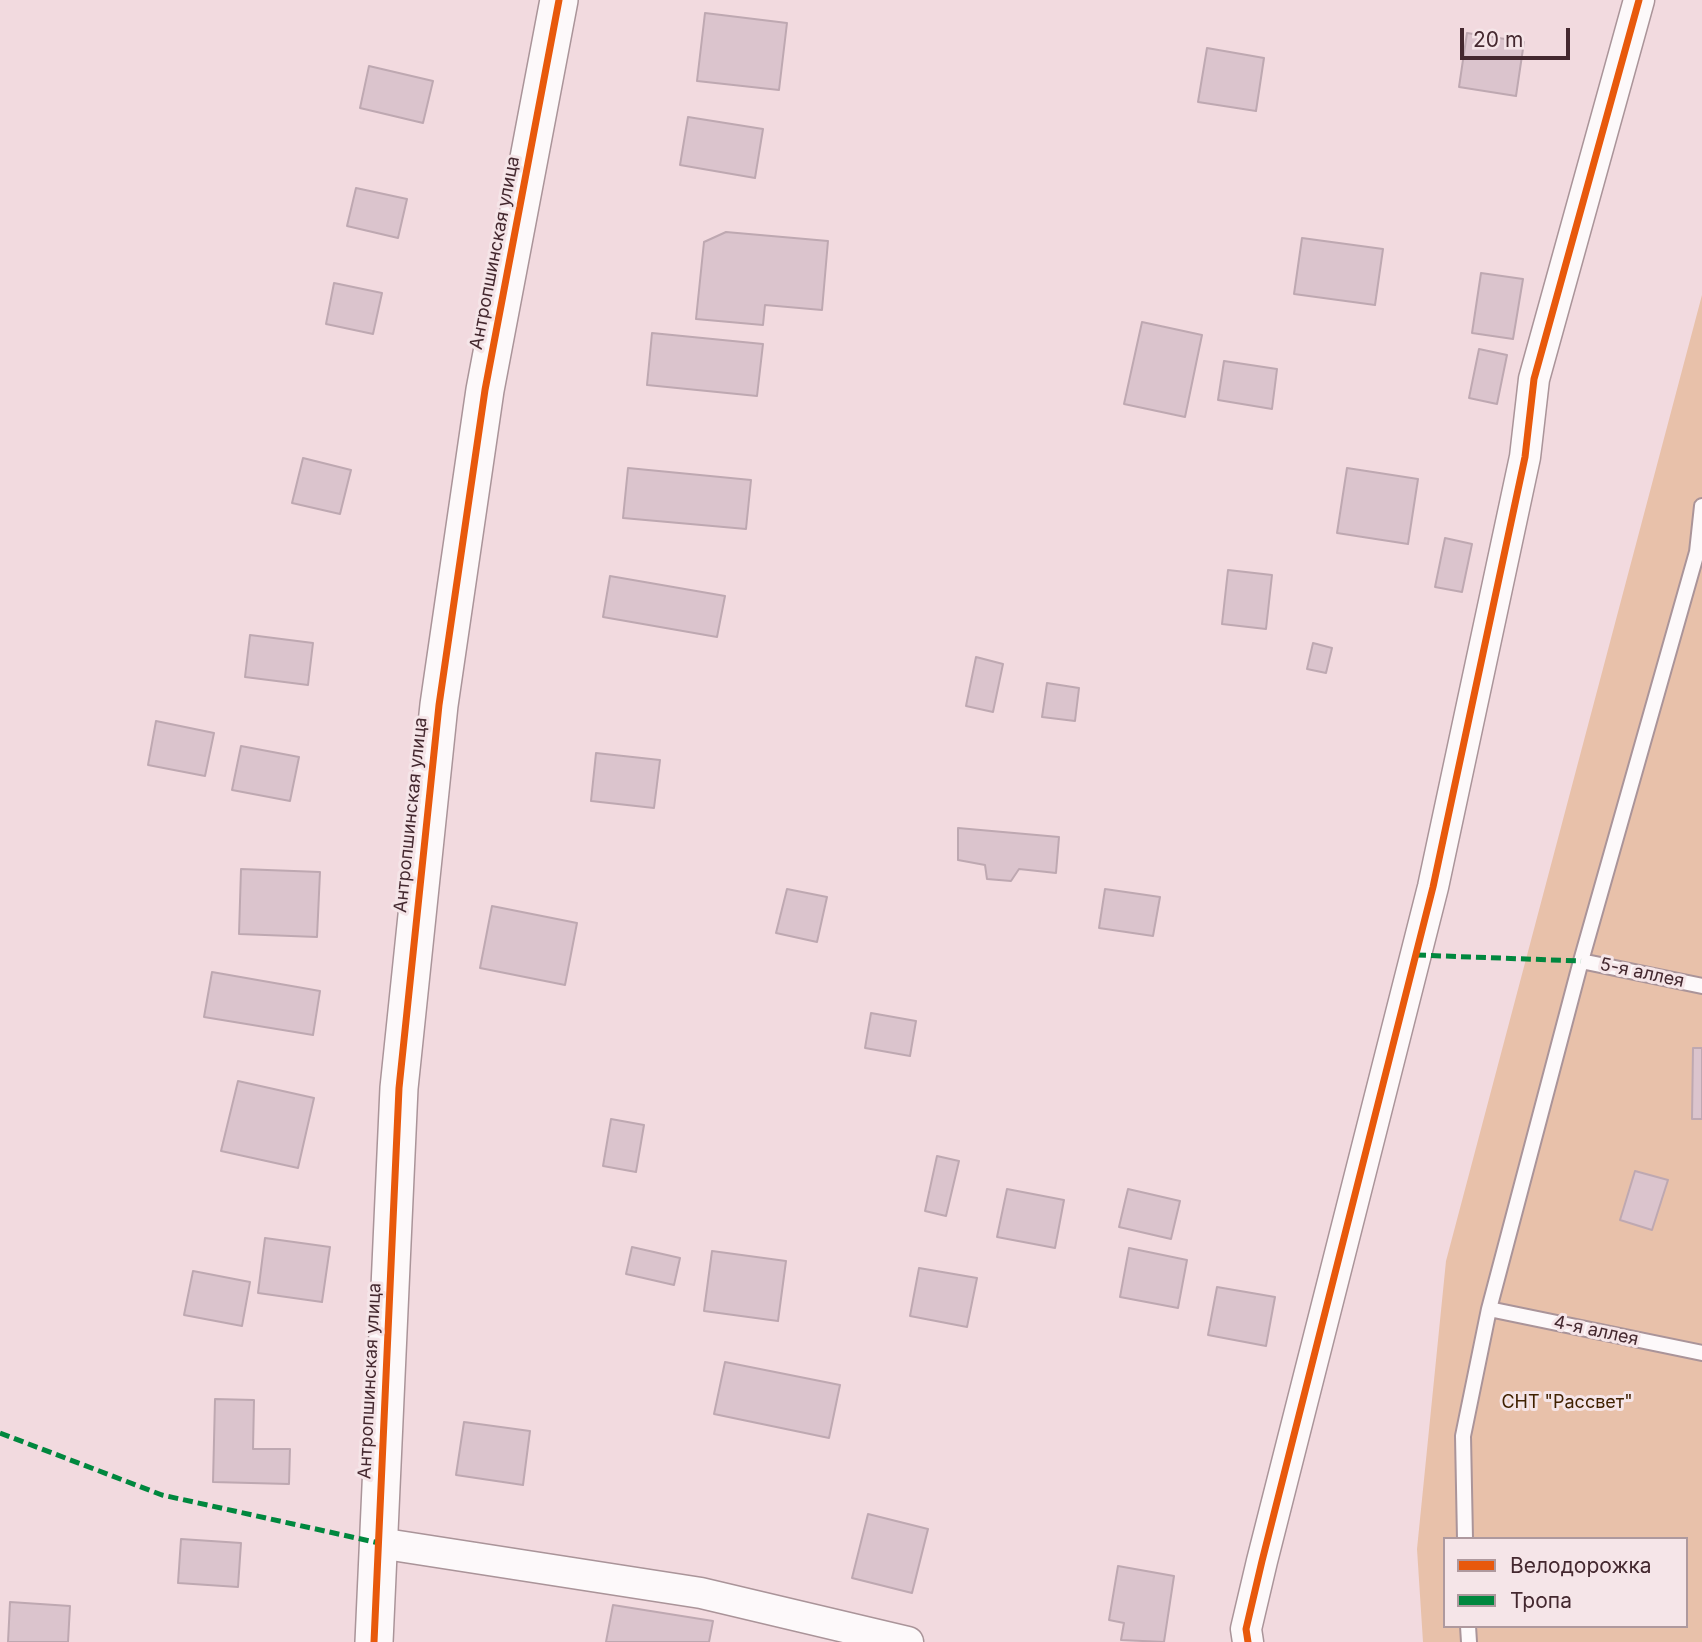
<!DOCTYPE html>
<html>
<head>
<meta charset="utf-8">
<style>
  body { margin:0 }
  #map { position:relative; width:1702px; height:1642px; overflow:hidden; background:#f2dadf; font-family:Inter,sans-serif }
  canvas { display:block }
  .legend { position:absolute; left:1443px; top:1537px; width:245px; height:91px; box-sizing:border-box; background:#f5e5e8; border:2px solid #ae999e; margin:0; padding:9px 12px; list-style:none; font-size:21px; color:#44282f }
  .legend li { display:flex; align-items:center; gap:14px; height:35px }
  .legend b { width:35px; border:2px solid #ae999e }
  .scale { position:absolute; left:1460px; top:28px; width:110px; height:32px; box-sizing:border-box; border:4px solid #44282f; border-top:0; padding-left:9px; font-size:21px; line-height:24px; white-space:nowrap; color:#44282f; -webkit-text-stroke:5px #f5e5e8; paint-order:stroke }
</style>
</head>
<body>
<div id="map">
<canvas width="1702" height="1642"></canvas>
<ul class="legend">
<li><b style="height:9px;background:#e8590c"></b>Велодорожка</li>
<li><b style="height:9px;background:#00873e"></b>Тропа</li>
</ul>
<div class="scale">20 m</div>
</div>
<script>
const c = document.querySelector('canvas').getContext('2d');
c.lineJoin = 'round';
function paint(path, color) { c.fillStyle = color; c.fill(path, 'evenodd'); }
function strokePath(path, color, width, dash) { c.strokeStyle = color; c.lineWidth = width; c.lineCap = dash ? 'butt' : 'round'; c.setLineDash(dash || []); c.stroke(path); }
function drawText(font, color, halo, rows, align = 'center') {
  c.font = font + ' Inter,sans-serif'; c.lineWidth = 6; c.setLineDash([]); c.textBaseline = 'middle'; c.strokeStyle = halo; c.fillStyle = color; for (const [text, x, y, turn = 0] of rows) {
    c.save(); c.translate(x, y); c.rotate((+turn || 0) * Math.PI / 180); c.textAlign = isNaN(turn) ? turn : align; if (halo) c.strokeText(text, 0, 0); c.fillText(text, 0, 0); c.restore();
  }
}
paint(new Path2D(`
  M1702 295V1642H1423L1417 1549 1446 1261ZM1445 1539H1686V1626H1445Z`), '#e8c1aa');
const building = new Path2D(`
  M705 13 787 23 779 90 697 81Z
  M1467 33 1524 42 1516 96 1459 87Z
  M1207 48 1264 58 1256 111 1198 102Z
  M369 66 433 81 423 123 360 108Z
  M688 117 763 129 755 178 680 165Z
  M356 188 407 199 398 238 347 226Z
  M726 232 828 241 822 310 765 305 763 325 696 319 704 242Z
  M1302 238 1383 249 1375 305 1294 294Z
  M1481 273 1523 279 1513 339 1472 333Z
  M334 283 382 293 373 334 326 324Z
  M1142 322 1202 335 1185 417 1124 404Z
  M652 333 763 344 757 396 647 385Z
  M1479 349 1507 355 1497 404 1469 398Z
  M1224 361 1277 369 1272 409 1218 400Z
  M303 458 351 470 340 514 292 503Z
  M628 468 751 480 746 529 623 518Z
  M1347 468 1418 479 1408 544 1337 533Z
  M1445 538 1472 544 1462 592 1435 587Z
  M1228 570 1272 575 1266 629 1222 624Z
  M610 576 725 596 717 637 603 617Z
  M250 635 313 643 308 685 245 677Z
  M1313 643 1332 648 1326 673 1307 669Z
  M976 657 1003 664 993 712 966 706Z
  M1047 683 1079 688 1075 721 1042 717Z
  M156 721 214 733 205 776 148 765Z
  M241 746 299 757 290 801 232 790Z
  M596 753 660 760 654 808 591 801Z
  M958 828 1059 837 1056 873 1019 869 1011 881 987 879 985 865 958 860Z
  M241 869 320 872 317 937 239 934Z
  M787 889 827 897 817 942 776 933Z
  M1105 889 1160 897 1153 936 1099 928Z
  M492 906 577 923 565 985 480 968Z
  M212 972 320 991 313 1035 204 1017Z
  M871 1013 916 1021 910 1056 865 1048Z
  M1693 1048H1702V1119H1692Z
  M238 1081 314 1098 298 1168 221 1151Z
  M611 1119 644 1125 636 1172 603 1166Z
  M937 1156 959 1161 946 1216 925 1211Z
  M1635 1171 1668 1180 1652 1230 1620 1220Z
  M1007 1189 1064 1200 1055 1248 997 1237Z
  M1128 1189 1180 1201 1171 1239 1119 1227Z
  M265 1238 330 1247 322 1302 258 1293Z
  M632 1247 680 1258 674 1285 626 1274Z
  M1129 1248 1187 1260 1178 1308 1120 1297Z
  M712 1251 786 1261 778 1321 704 1311Z
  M919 1268 977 1278 967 1327 910 1316Z
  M193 1271 250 1282 242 1326 184 1315Z
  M1217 1287 1275 1297 1266 1346 1208 1335Z
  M725 1362 840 1385 829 1438 714 1414Z
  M215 1399 254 1400 253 1449H290L289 1484 213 1482Z
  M464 1422 530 1431 523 1485 456 1475Z
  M868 1514 928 1529 912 1593 852 1578Z
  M181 1539 241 1543 238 1587 178 1583Z
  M1118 1566 1174 1576 1164 1642 1121 1640 1124 1623 1109 1620Z
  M10 1602 70 1606 68 1642H8Z
  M613 1605 713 1621 709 1642H606Z`);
paint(building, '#dbc4cd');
strokePath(building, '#bea8b1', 2);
const service = new Path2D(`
  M1581 961 1702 986
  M1489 1309 1702 1353
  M1465 1539 1463 1436 1489 1309 1581 961 1697 552 1702 506
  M1468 1626 1469 1642`);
const minor = new Path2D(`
  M379 1543 701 1593 908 1642
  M1248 1642 1246 1629 1262 1561 1433 887 1525 457 1534 379 1639 0`);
const tertiary = new Path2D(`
  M374 1642 399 1088 439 705 485 390 559 0`);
strokePath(service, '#aa9499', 18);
strokePath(minor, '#aa9499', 33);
strokePath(tertiary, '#aa9499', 40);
strokePath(service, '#fdf9fa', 14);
strokePath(minor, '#fdf9fa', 30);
strokePath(tertiary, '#fdf9fa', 37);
strokePath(new Path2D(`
  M1416 955 1581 961
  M0 1433 162 1495 379 1543`), '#00873e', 5, [10, 5]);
strokePath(new Path2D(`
  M374 1642 399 1088 439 705 485 390 559 0
  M1248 1642 1246 1629 1262 1561 1433 887 1525 457 1534 379 1639 0`), '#e8590c', 7);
drawText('18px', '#44282f', '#f5e5e8', [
  ["Антропшинская улица",495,253,-79],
  ["Антропшинская улица",411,815,-84],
  ["5-я аллея",1642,973,12],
  ["4-я аллея",1596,1331,12],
  ["Антропшинская улица",370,1381,-87]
]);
drawText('18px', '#402100', '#f5e5e8', [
  ["СНТ \"Рассвет\"",1567,1403]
]);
</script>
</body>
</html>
